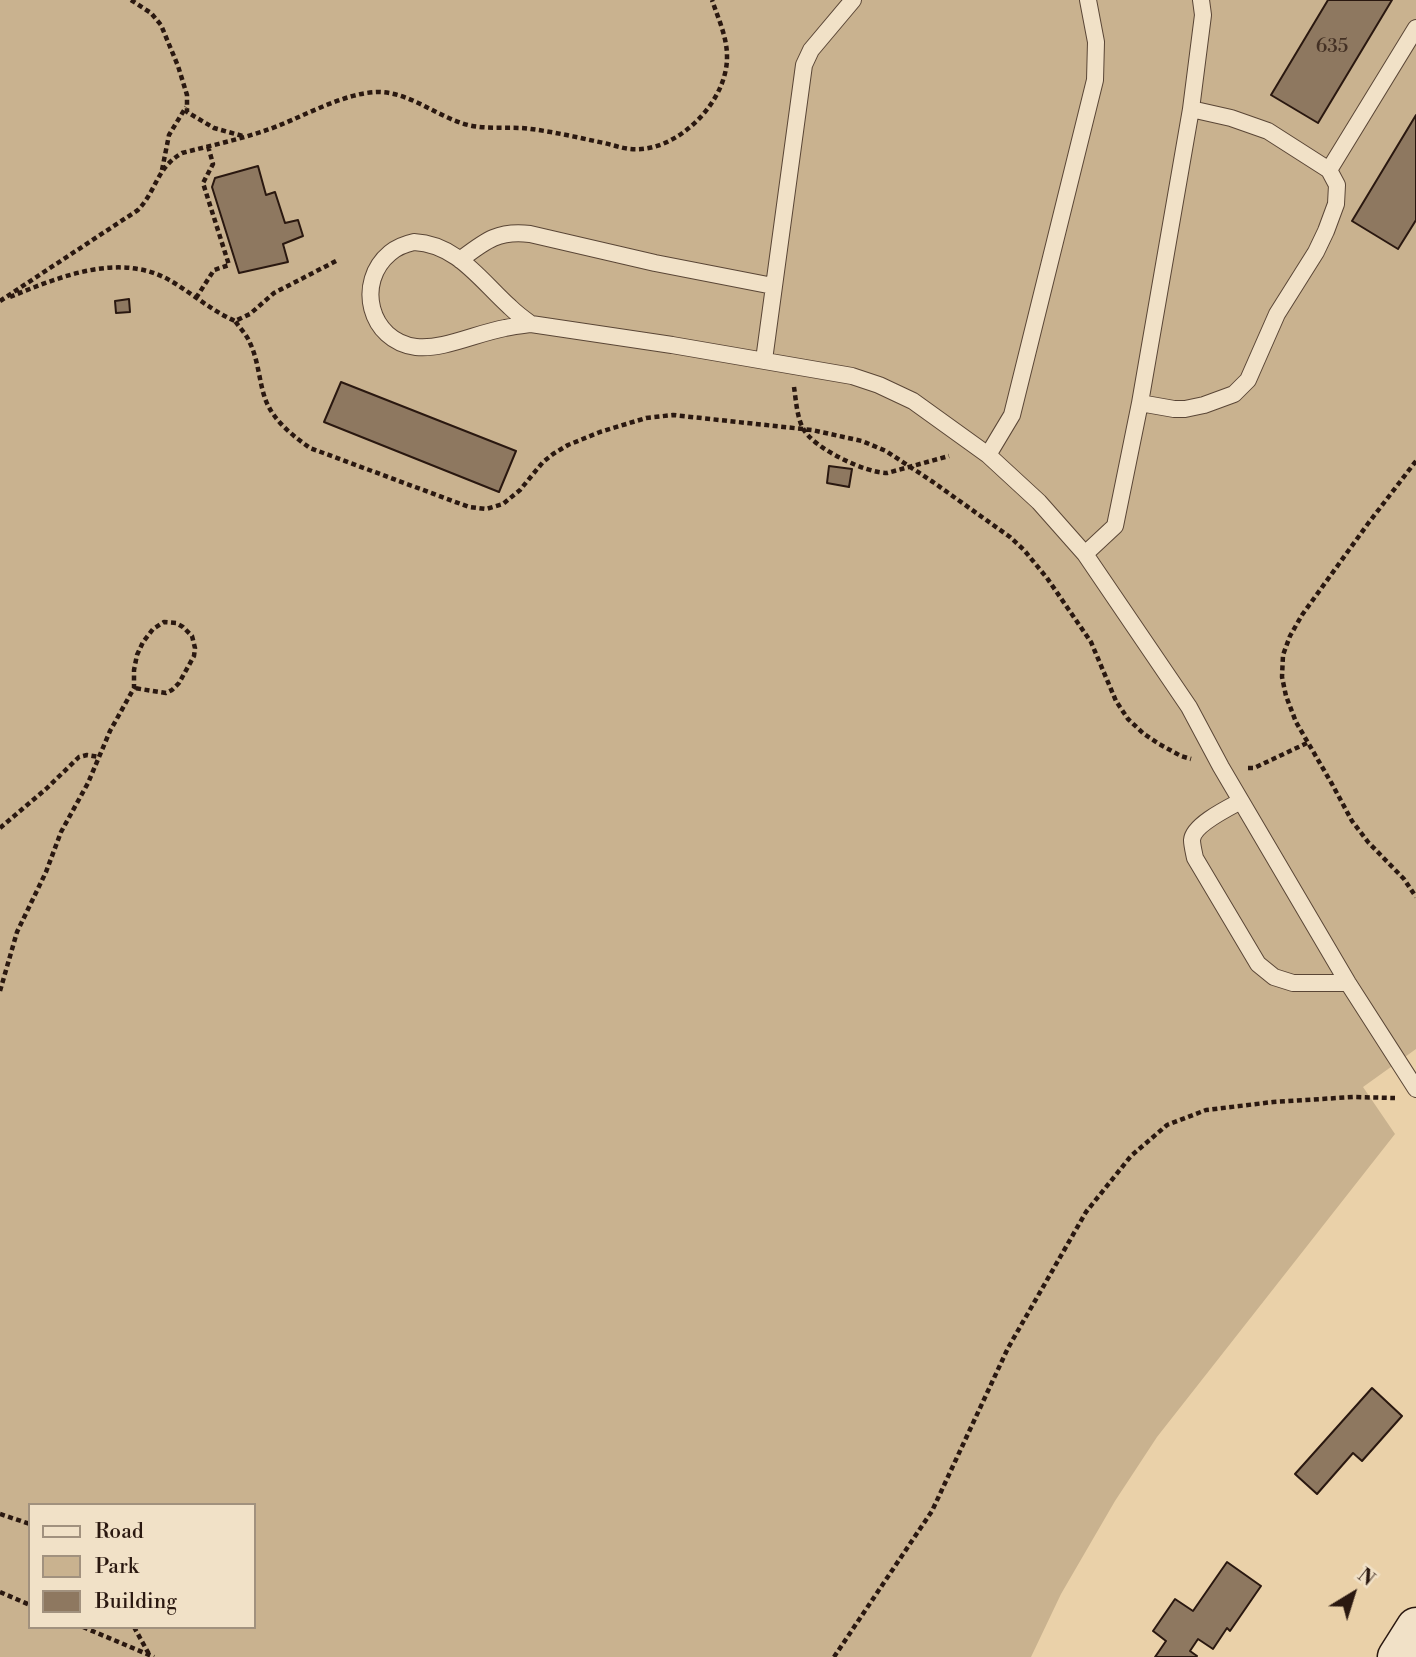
<!DOCTYPE html>
<html>
<head>
<meta charset="utf-8">
<style>
  body { margin:0 }
  #map { position:relative; width:1416px; height:1657px; overflow:hidden; background:#ead1a9; font-family:"Libre Bodoni",serif }
  canvas { display:block }
  .legend { position:absolute; left:28px; top:1503px; width:228px; height:126px; box-sizing:border-box; background:#f1e1c7; border:2px solid #a1917e; margin:0; padding:9px 12px; list-style:none; font-size:21px; color:#2a1810 }
  .legend li { display:flex; align-items:center; gap:14px; height:35px }
  .legend b { width:35px; border:2px solid #a1917e }
  .north { position:absolute; left:1318px; top:1559px; width:70px; height:70px; -webkit-text-stroke:5px #f1e1c7; paint-order:stroke; rotate:38deg; font-size:19px; font-weight:700; line-height:28px; text-align:center; color:#2a1810 }
  .north::after { content:''; display:block; margin:auto; width:24px; height:32px; background:#2a1810; clip-path:polygon(50% 0,100% 100%,50% 72%,0 100%) }
</style>
</head>
<body>
<div id="map">
<canvas width="1416" height="1657"></canvas>
<ul class="legend">
<li><b style="height:9px;background:#f1e1c7"></b>Road</li>
<li><b style="height:19px;background:#c9b28f"></b>Park</li>
<li><b style="height:19px;background:#8e7860"></b>Building</li>
</ul>
<div class="north">N</div>
</div>
<script>
const c = document.querySelector('canvas').getContext('2d');
c.lineJoin = 'round';
function paint(path, color) { c.fillStyle = color; c.fill(path, 'evenodd'); }
function strokePath(path, color, width, dash) { c.strokeStyle = color; c.lineWidth = width; c.lineCap = dash ? 'butt' : 'round'; c.setLineDash(dash || []); c.stroke(path); }
function drawText(font, color, halo, rows, align = 'center') {
  c.font = font + ' "Libre Bodoni",serif'; c.lineWidth = 5; c.setLineDash([]); c.textBaseline = 'middle'; c.strokeStyle = halo; c.fillStyle = color; for (const [text, x, y, turn = 0] of rows) {
    c.save(); c.translate(x, y); c.rotate((+turn || 0) * Math.PI / 180); c.textAlign = isNaN(turn) ? turn : align; if (halo) c.strokeText(text, 0, 0); c.fillText(text, 0, 0); c.restore();
  }
}
paint(new Path2D(`
  M0 0H1416V1049L1363 1087 1395 1134 1157 1437 1115 1501 1061 1594 1031 1657H0ZM30 1505H254V1627H30Z`), '#c9b28f');
const building = new Path2D(`
  M1328 0H1392L1318 123 1271 95Z
  M1416 115V220L1398 249 1352 221Z
  M258 166 266 195 275 192 285 223 298 220 303 236 283 244 288 262 239 273 212 187 215 178Z
  M129 299 130 312 116 313 115 301Z
  M341 382 516 451 499 492 324 422Z
  M829 466 852 469 849 487 827 483Z
  M1372 1388 1402 1416 1362 1461 1353 1453 1317 1494 1295 1474Z
  M1227 1562 1261 1586 1230 1631 1227 1628 1213 1649 1198 1639 1190 1651 1197 1656 1196 1657H1155L1166 1641 1153 1631 1175 1599 1193 1611Z`);
paint(building, '#8e7860');
strokePath(building, '#2a1810', 2);
const lane = new Path2D(`
  M1191 109 1203 15 1201 0
  M414 242C457 244 481 281 510 307 517 314 524 319 531 324 523 325 514 326 505 328 477 333 443 350 416 347 369 341 355 282 390 253 397 247 405 244 414 242Z
  M460 260C485 241 498 230 530 234L655 263 773 286
  M531 324 672 345 852 376 879 385 913 401 988 455 1039 502 1085 554 1189 707 1221 767 1348 983 1416 1089
  M764 360 804 65 811 50 853 0
  M1140 403 1191 109 1231 118 1268 131 1329 170
  M988 455 1012 415 1095 80 1096 42 1088 0
  M1085 554 1115 526 1140 403 1174 409H1185L1204 405 1234 394 1248 380 1277 314 1316 252 1326 231 1336 204 1337 185 1329 170 1416 28
  M1241 801C1228 808 1193 825 1192 840 1192 845 1194 853 1195 858L1258 964 1274 977 1293 983H1348`);
const secondary = new Path2D(`
  M1397 1657 1416 1627`);
strokePath(lane, '#5a4636', 18);
strokePath(secondary, '#2a1810', 41);
strokePath(new Path2D(`
  M131 0 151 13 161 25 178 66 187 95V112L214 128 243 136
  M162 170 169 135 186 107
  M336 261 274 293 250 314 235 321C240 328 247 335 250 343 259 362 259 383 266 401 274 421 293 436 310 448L469 507 486 509 503 504 520 490 543 462 553 454 568 445 600 432 646 418 673 415 812 430 862 441 886 451 933 482 1010 537 1024 550 1047 578 1091 642 1116 701 1128 719 1144 734 1159 744 1181 756 1191 759
  M10 297C59 277 120 251 171 281 193 294 212 311 235 321
  M196 298 214 270 229 265 203 183 213 164 208 146
  M0 301 138 210C157 190 156 168 182 153 209 146 237 140 264 131 298 120 343 92 379 92 412 93 437 117 468 125 489 130 510 126 531 129 555 132 580 138 604 143 613 145 621 148 630 149 676 154 728 102 727 56 727 37 718 18 712 0
  M794 387C796 400 797 419 804 430 815 449 866 473 887 473L949 456
  M1416 461 1367 525 1302 615 1290 636 1283 655 1282 677 1286 696 1296 722 1332 784 1352 821 1368 842 1404 879 1416 897
  M1248 768H1254L1307 743
  M0 828 46 789 79 757 87 755 99 757
  M0 991 17 932 46 872 61 832 88 783 110 731 134 688V670L137 655 143 642 153 629 164 622 176 623 183 627 192 636 195 648 194 656 179 683 172 690 166 693 134 688
  M0 1514 30 1524
  M0 1592 30 1605
  M83 1627 154 1657
  M134 1627 150 1656
  M834 1657 932 1511 1008 1348 1086 1212 1131 1156 1167 1125 1206 1110 1273 1102 1353 1097 1395 1098`), '#2a1810', 4.5, [5, 3.5]);
strokePath(lane, '#f1e1c7', 16);
strokePath(secondary, '#f1e1c7', 38);
drawText('19px', '#433024', null, [
  ["635",1332,47]
]);
</script>
</body>
</html>
